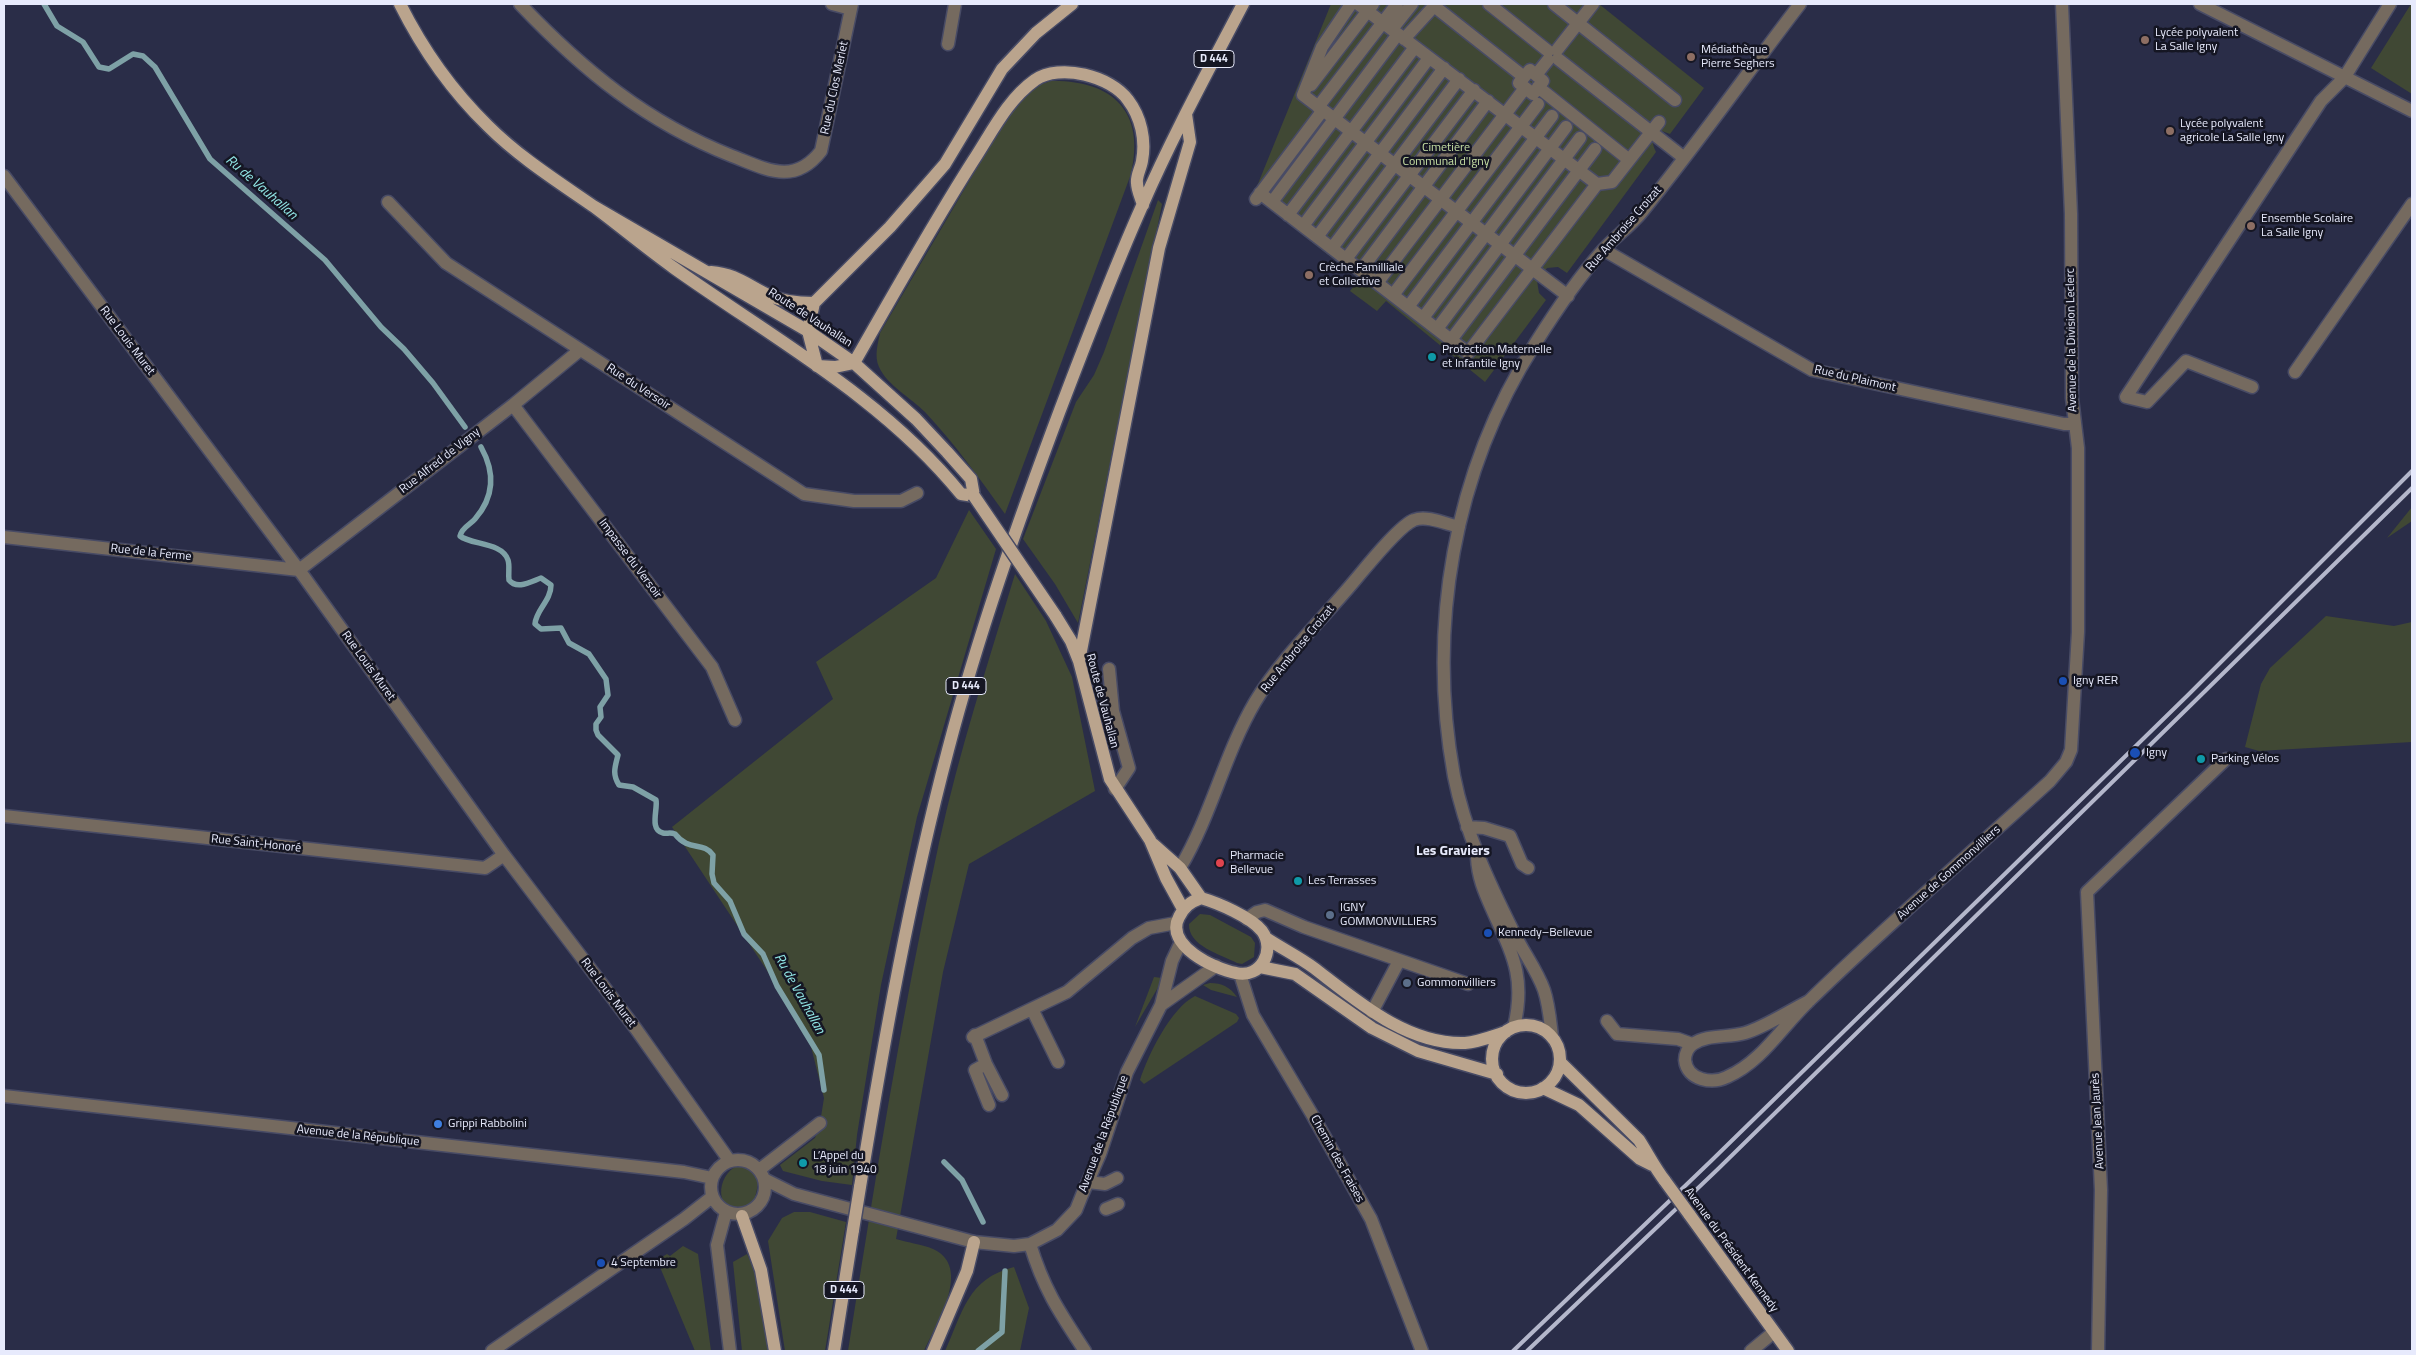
<!DOCTYPE html>
<html>
<head>
<meta charset="utf-8">
<style>
  body { margin:0 }
  #map { position:relative; width:2416px; height:1355px; overflow:hidden; background:#2a2d48; font-family:"Titillium Web",sans-serif }
  canvas { display:block }
  .frame { position:absolute; inset:0; border:5px solid #e7eafc; pointer-events:none }
</style>
</head>
<body>
<div id="map">
<canvas width="2416" height="1355"></canvas>
<div class="frame"></div>
</div>
<script>
const c = document.querySelector('canvas').getContext('2d');
c.lineJoin = 'round';
function paint(path, color) { c.fillStyle = color; c.fill(path, 'evenodd'); }
function strokePath(path, color, width, dash) { c.strokeStyle = color; c.lineWidth = width; c.lineCap = dash ? 'butt' : 'round'; c.setLineDash(dash || []); c.stroke(path); }
function drawText(font, color, halo, rows, align = 'center') {
  c.font = font + ' "Titillium Web",sans-serif'; c.lineWidth = 5; c.setLineDash([]); c.textBaseline = 'middle'; c.strokeStyle = halo; c.fillStyle = color; for (const [text, x, y, turn = 0] of rows) {
    c.save(); c.translate(x, y); c.rotate((+turn || 0) * Math.PI / 180); c.textAlign = isNaN(turn) ? turn : align; if (halo) c.strokeText(text, 0, 0); c.fillText(text, 0, 0); c.restore();
  }
}
paint(new Path2D(`
  M1331 4H1599L1704 88 1670 134 1659 130C1652 138 1651 142 1656 152L1567 273 1558 267 1547 268 1537 281 1539 293 1546 300 1485 382 1386 301 1377 311 1350 291 1359 279 1253 196Z
  M2411 4H2412V94L2371 68Z
  M1051 81C1112 80 1146 111 1131 174L1005 514C980 479 955 444 925 412 911 398 887 385 879 367 874 356 878 343 880 333L1008 115 1033 87Z
  M1158 200 1162 204 1078 623 1055 584 1023 539 1076 402 1094 375 1104 352Z
  M2412 507V521L2387 538Z
  M969 510 996 549 917 817 881 985 857 1135 852 1185 822 1181 783 1171 780 1165 815 1138 820 1123 824 1098 807 1031 672 827 833 699 816 662 936 578Z
  M1015 574 1046 621 1072 677 1095 791 969 864 943 972 896 1239C908 1243 922 1244 933 1249 973 1267 936 1324 924 1351H848C875 1181 902 1011 939 843 959 752 988 663 1015 574Z
  M2326 616 2394 626 2412 622V742L2259 751 2245 747 2261 684 2270 668Z
  M1200 914 1210 915 1251 937 1255 943 1254 957 1242 964 1237 963C1220 954 1188 946 1189 924Z
  M1154 977 1162 978 1160 984 1135 1027Z
  M1210 983C1222 983 1230 987 1237 997L1211 990 1203 985Z
  M1195 996 1236 1014 1239 1018 1237 1022 1144 1084 1140 1080C1148 1055 1171 1008 1195 996Z
  M741 1164 749 1166 758 1180C757 1194 754 1209 739 1213 712 1208 718 1171 741 1164Z
  M794 1212H810L846 1222 825 1351H785L768 1241 782 1218Z
  M683 1246 698 1254 711 1351H695L657 1260 667 1254 670 1256Z
  M747 1254 756 1273 769 1351H742L733 1262Z
  M1014 1267 1029 1308 1020 1351H945C963 1312 967 1279 1014 1267Z`), '#404834');
strokePath(new Path2D(`
  M44 4 57 26 83 42 99 67 109 69 133 54 143 56 155 67 210 159 325 260 381 327 404 349 433 383 465 427
  M481 447C495 472 495 496 475 519 470 525 462 527 460 536 471 545 502 542 508 560 510 566 508 573 509 580 517 590 530 582 541 578L551 585C551 601 536 610 535 624L541 629 561 628 569 643 589 654 606 679 608 695 600 707 601 717 596 724V730L598 735 618 755C615 767 612 774 619 785L633 787 656 800C658 809 649 830 663 833 667 834 670 832 675 834 689 852 703 841 713 855L712 874 714 883 730 901 744 934 763 954 777 986 819 1055 824 1090
  M944 1162 962 1180 983 1222
  M978 1351 1002 1332 1005 1271`), '#7ea1a6', 5.5);
const minor = new Path2D(`
  M520 4C583 70 646 122 732 156 766 169 794 186 821 151L852 4
  M832 4 851 9
  M1351 4 1322 47 1303 95 1568 296
  M1358 4 1597 184
  M1489 4 1548 51
  M1554 4 1675 100
  M2200 4 2412 111
  M1434 6 1524 77
  M1392 29 1412 4
  M1404 39 1436 4
  M948 44 955 4
  M1557 50 1593 4
  M1558 59 1683 157
  M1530 70 1543 81 1533 94 1519 83Z
  M1536 75 1548 60
  M1311 85 1373 4
  M1538 87 1628 159
  M1318 107 1397 4
  M4 176 302 574 504 855 636 1029 729 1160
  M1260 193 1468 353 1597 184 1612 182 1659 122
  M1256 199 1323 110
  M388 202 446 263 804 494 854 501H901L917 493
  M1272 202 1398 34
  M1288 215 1415 47
  M1303 226 1429 58
  M1317 237 1444 68
  M1332 248 1459 79
  M1604 250 1812 370 2064 424H2074
  M1346 259 1474 90
  M1361 270 1488 101
  M1377 283 1525 88
  M1393 295 1538 104
  M1408 307 1552 116
  M1423 318 1566 127
  M1437 329 1580 138
  M1451 340 1595 149
  M2295 372 2412 204
  M2252 387 2186 361 2147 402 2126 397 2321 101 2344 78 2390 4
  M513 405 712 667 735 720
  M4 537 299 570 513 405 580 350
  M1109 669 1113 711 1129 768 1115 789
  M4 816 485 868 504 855
  M1467 827 1484 828 1510 836 1522 864 1528 868
  M1477 858C1478 877 1484 891 1492 909 1512 954 1526 976 1514 1027
  M1180 868C1212 814 1224 755 1255 702 1282 657 1323 619 1356 579 1367 566 1400 525 1414 520 1427 515 1446 524 1459 527
  M1247 919 1257 912 1265 910 1304 927 1468 984
  M1240 974 1253 1015 1313 1116 1371 1219 1422 1351
  M1809 1001C1789 1011 1765 1027 1745 1033 1728 1038 1707 1034 1693 1044 1688 1047 1685 1054 1685 1060 1687 1081 1713 1084 1727 1077 1762 1062 1783 1025 1810 1000 1887 925 1970 854 2050 781L2066 762 2071 750 2078 632V448L2072 398 2071 214 2062 4
  M1161 1005 1216 966
  M1032 1009 1058 1062
  M1372 1012 1399 961
  M1607 1021 1617 1034 1678 1039 1692 1044
  M975 1035 986 1064 1002 1095
  M1552 1036C1550 1020 1549 1005 1544 990 1537 970 1523 952 1514 933 1489 883 1465 832 1454 776 1427 628 1453 472 1535 344 1555 312 1578 278 1603 250 1615 237 1629 227 1641 213 1696 146 1747 73 1800 4
  M973 1037 1067 992 1132 938 1149 928 1176 923
  M986 1064 975 1070 989 1105
  M4 1096 684 1172 712 1178
  M711 1187a27 27 0 1 1 54 0a27 27 0 1 1-54 0Z
  M759 1170 820 1123
  M764 1179 794 1194 974 1242 1014 1246 1030 1244 1057 1230 1076 1210 1082 1195 1100 1154 1127 1072 1161 1005 1172 961 1181 942
  M1088 1182 1105 1184 1117 1178
  M1106 1209 1118 1204
  M726 1212 717 1245 730 1351
  M1030 1244C1044 1290 1060 1313 1085 1351
  M492 1351 684 1219 712 1197
  M1751 1351 1774 1332
  M2098 1351 2101 1190 2087 892 2226 759`);
const major = new Path2D(`
  M400 4C422 48 452 91 488 126 519 157 557 181 593 206 620 226 646 248 674 268 774 339 883 398 961 494L974 496 971 479 947 452 916 419 854 363 808 331 593 206
  M711 272C736 274 747 285 768 295 783 302 799 303 814 303
  M817 366 835 367 854 363C893 295 931 227 973 161 992 132 1007 100 1035 80 1060 63 1111 76 1128 100 1141 117 1146 140 1142 161 1141 168 1136 176 1137 183 1137 190 1141 198 1143 205
  M817 366 808 331 814 303 890 227 945 164 1002 69 1036 33 1072 4
  M1055 615 1071 641 1079 661 1110 779 1150 840 1166 878 1183 909
  M1079 661 1159 248 1190 142 1186 114
  M1153 844 1180 868 1201 898
  M1201 898C1218 903 1251 917 1262 931 1276 950 1261 979 1236 973 1214 969 1164 945 1179 917 1184 907 1190 902 1201 898Z
  M1266 938C1281 948 1299 957 1314 968 1357 1001 1407 1045 1465 1043 1479 1042 1493 1036 1506 1032
  M1260 967 1295 974 1372 1028 1418 1051 1497 1074
  M1492 1059a34 34 0 1 1 68 0a34 34 0 1 1-68 0Z
  M1560 1062 1639 1140C1648 1154 1655 1168 1665 1181
  M1543 1088 1579 1105 1640 1159 1652 1165
  M860 1187C884 1040 910 894 948 750 978 635 1018 522 1060 410 1086 342 1112 273 1142 206 1172 137 1208 71 1243 4
  M1689 1214 1788 1351
  M742 1216 761 1270 775 1351
  M834 1351 853 1230
  M933 1351 967 1271 974 1242`);
strokePath(minor, '#484b65', 15);
strokePath(major, '#484b65', 15);
strokePath(minor, '#756a5f', 12);
strokePath(major, '#baa48d', 12);
strokePath(new Path2D(`
  M1513 1351 1711 1161 2188 695 2412 471
  M1527 1351 1718 1169 2412 488`), '#b4b7cb', 4);
const majorBridge = new Path2D(`
  M974 496 1055 615
  M1665 1181 1689 1214
  M853 1230 860 1187`);
strokePath(majorBridge, '#484b65', 15, []);
strokePath(majorBridge, '#baa48d', 12);
for (const [x, y, r, color] of [
  [2145,40,5,"#8d6e63"],
  [1691,57,5,"#8d6e63"],
  [2170,131,5,"#8d6e63"],
  [2251,226,5,"#8d6e63"],
  [1309,275,5,"#8d6e63"],
  [1432,357,5,"#0f9aa8"],
  [2063,681,5,"#1a4fb4"],
  [2135,753,6,"#1a4fb4"],
  [2201,759,5,"#0f9aa8"],
  [1220,863,5,"#e0444e"],
  [1298,881,5,"#0f9aa8"],
  [1330,915,5,"#5c6f8a"],
  [1488,933,5,"#1a4fb4"],
  [1407,983,5,"#5c6f8a"],
  [438,1124,5,"#3f7fe0"],
  [803,1163,5,"#0f9aa8"],
  [601,1263,5,"#1a4fb4"]
]) { const dot = new Path2D(); dot.arc(x, y, r, 0, 2 * Math.PI); c.fillStyle = color; c.fill(dot); strokePath(dot, '#151623', 2); }
for (const [x, y, w] of [
  [1214,59,40],
  [966,686,40],
  [844,1290,40]
]) { const box = new Path2D(); box.roundRect(x - w / 2, y - 8.5, w, 17, 4); c.fillStyle = '#151623'; c.fill(box); strokePath(box, '#e7eafc', 1); }
drawText('bold 11px', '#e7eafc', null, [
  ["D 444",1214,59],
  ["D 444",966,686],
  ["D 444",844,1290]
]);
drawText('12px', '#e7eafc', '#151623', [
  ["Lycée polyvalent",2155,33],
  ["La Salle Igny",2155,47],
  ["Médiathèque",1701,50],
  ["Pierre Seghers",1701,64],
  ["Lycée polyvalent",2180,124],
  ["agricole La Salle Igny",2180,138],
  ["Ensemble Scolaire",2261,219],
  ["La Salle Igny",2261,233],
  ["Crèche Familliale",1319,268],
  ["et Collective",1319,282],
  ["Protection Maternelle",1442,350],
  ["et Infantile Igny",1442,364],
  ["Igny RER",2073,681],
  ["Igny",2146,753],
  ["Parking Vélos",2211,759],
  ["Pharmacie",1230,856],
  ["Bellevue",1230,870],
  ["Les Terrasses",1308,881],
  ["IGNY",1340,908],
  ["GOMMONVILLIERS",1340,922],
  ["Kennedy–Bellevue",1498,933],
  ["Gommonvilliers",1417,983],
  ["Grippi Rabbolini",448,1124],
  ["L’Appel du",813,1156],
  ["18 juin 1940",813,1170],
  ["4 Septembre",611,1263]
], 'left');
drawText('12px', '#e7eafc', '#151623', [
  ["Rue du Clos Merlet",835,88,-78],
  ["Rue Ambroise Croizat",1624,229,-49],
  ["Route de Vauhallan",810,318,33],
  ["Avenue de la Division Leclerc",2072,340,-91],
  ["Rue Louis Muret",127,341,53],
  ["Rue du Plaimont",1855,379,13],
  ["Rue du Versoir",638,387,33],
  ["Rue Alfred de Vigny",440,461,-38],
  ["Rue de la Ferme",151,553,6],
  ["Impasse du Versoir",630,559,53],
  ["Rue Ambroise Croizat",1298,649,-51],
  ["Rue Louis Muret",368,666,54],
  ["Route de Vauhallan",1102,701,75],
  ["Rue Saint-Honoré",256,844,6],
  ["Avenue de Gommonvilliers",1949,873,-42],
  ["Rue Louis Muret",608,993,53],
  ["Avenue Jean Jaurès",2098,1121,-93],
  ["Avenue de la République",1104,1134,-70],
  ["Avenue de la République",358,1136,6],
  ["Chemin des Fraises",1337,1159,61],
  ["Avenue du Président Kennedy",1731,1250,54]
]);
drawText('12px', '#c7e0a5', '#151623', [
  ["Cimetière",1446,148],
  ["Communal d'Igny",1446,162]
]);
drawText('italic 14px', '#91e7e6', '#151623', [
  ["Ru de Vauhallan",261,188,41],
  ["Ru de Vauhallan",799,994,61]
]);
drawText('bold 14px', '#e7eafc', '#151623', [
  ["Les Graviers",1453,852]
]);
</script>
</body>
</html>
